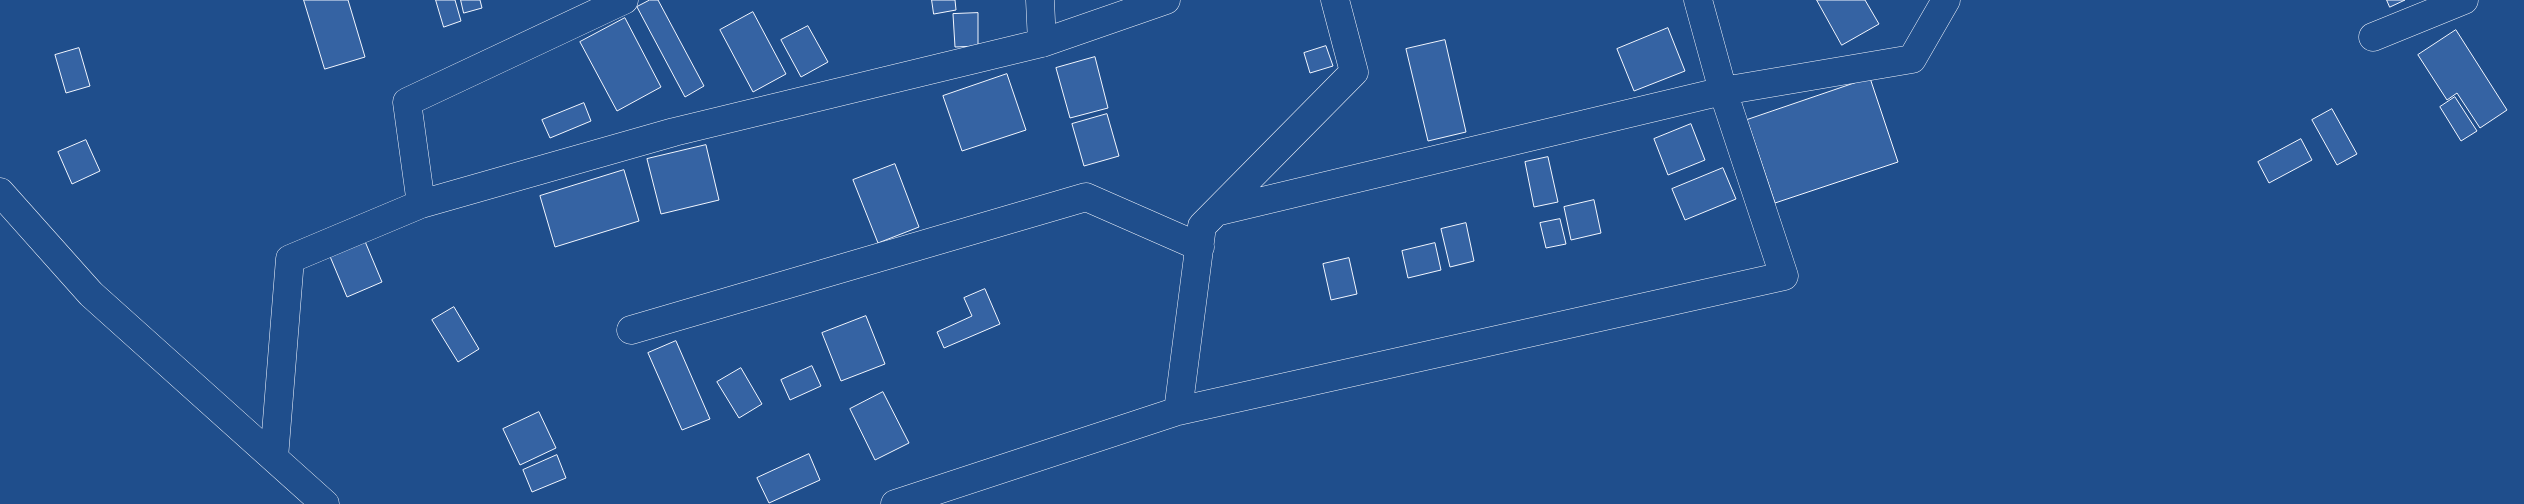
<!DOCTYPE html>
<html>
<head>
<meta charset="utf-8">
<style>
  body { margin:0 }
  canvas { display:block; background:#1f4e8c }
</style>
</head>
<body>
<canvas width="2524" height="504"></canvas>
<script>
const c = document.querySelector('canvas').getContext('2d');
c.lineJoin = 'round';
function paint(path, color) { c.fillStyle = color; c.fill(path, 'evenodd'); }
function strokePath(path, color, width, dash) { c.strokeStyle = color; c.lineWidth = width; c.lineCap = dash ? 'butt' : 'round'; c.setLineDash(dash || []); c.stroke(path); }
const building = new Path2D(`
  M304 0H348L365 57 325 69Z
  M436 0H455L461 21 444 27Z
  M461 0H480L482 8 464 13Z
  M650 0H658L704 86 685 97 637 7Z
  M932 0H955L956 10 934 14Z
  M1817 0H1865L1879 24 1842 45Z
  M2387 0H2405L2390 7Z
  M753 12 786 74 753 92 720 30Z
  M978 13V46L955 47 953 14Z
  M625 18 661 87 617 111 580 42Z
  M808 26 828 62 801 77 781 40Z
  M1668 28 1685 71 1634 91 1617 49Z
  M2456 30 2507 110 2480 128 2457 93 2447 100 2418 55Z
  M1445 40 1466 132 1428 141 1406 49Z
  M1326 46 1333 66 1310 73 1304 53Z
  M79 48 90 86 66 93 55 55Z
  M1095 57 1108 108 1070 118 1056 68Z
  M1007 74 1026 130 962 151 943 96Z
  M1870 78 1898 162 1775 203 1747 120Z
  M2455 97 2477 131 2461 141 2440 107Z
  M584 103 591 121 550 138 542 120Z
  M2332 109 2357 154 2337 165 2312 120Z
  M1107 114 1119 156 1084 166 1072 124Z
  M1691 124 1705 160 1668 175 1654 139Z
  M2301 139 2312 160 2269 183 2258 162Z
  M86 140 100 171 72 184 58 152Z
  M706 145 719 200 661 214 647 159Z
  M1548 157 1558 202 1534 207 1525 162Z
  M895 164 919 227 878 243 853 180Z
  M1723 168 1736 199 1685 220 1672 189Z
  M624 170 639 221 555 247 540 196Z
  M1594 200 1601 233 1571 240 1564 207Z
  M1560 219 1566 244 1546 248 1540 223Z
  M1466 223 1474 261 1450 267 1441 229Z
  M364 239 382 282 347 297 329 254Z
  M1435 243 1441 270 1408 278 1402 251Z
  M1349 258 1357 294 1331 300 1323 264Z
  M985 289 1000 324 944 348 937 332 972 316 964 298Z
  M454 307 479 349 458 362 432 320Z
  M866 316 885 364 841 381 822 333Z
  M676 341 710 419 682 430 648 353Z
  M812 366 821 386 790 400 781 380Z
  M741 368 762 404 739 418 717 382Z
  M883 392 909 443 875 460 850 409Z
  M539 412 556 448 520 465 503 429Z
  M809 454 820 480 769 503 757 478Z
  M557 455 566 478 532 492 523 470Z`);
paint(building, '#3563a3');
strokePath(building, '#f2f6ff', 1);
const minor = new Path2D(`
  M1040 0 1042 43
  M2373 37 2464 0
  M0 192 91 294 325 504
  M421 204 674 132 1042 43 1166 0
  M1216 212 1723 91 1698 0
  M631 330 1086 197 1200 247
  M1178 411 1784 276 1723 91 1912 59 1946 0
  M274 458 290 259 421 204 407 102 624 0
  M895 504 1178 411 1202 226 1354 72 1335 0`);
strokePath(minor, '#f2f6ff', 29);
strokePath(minor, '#1f4e8c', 28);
</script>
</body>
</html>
